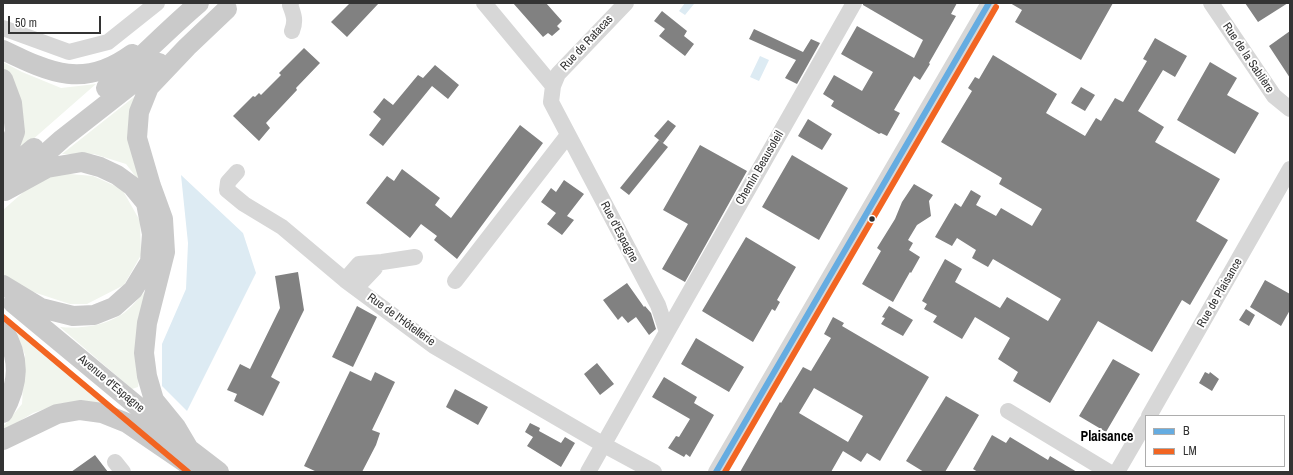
<!DOCTYPE html>
<html>
<head>
<meta charset="utf-8">
<style>
  body { margin:0 }
  #map { position:relative; width:1293px; height:475px; overflow:hidden; background:#fff; font-family:"Archivo Narrow",sans-serif }
  canvas { display:block }
  .frame { position:absolute; inset:0; border:4px solid #333; pointer-events:none }
  .legend { position:absolute; left:1145px; top:415px; width:140px; height:52px; box-sizing:border-box; background:#fff; border:1px solid #adadad; margin:0; padding:5px 7px; list-style:none; font-size:12px; color:#333 }
  .legend li { display:flex; align-items:center; gap:8px; height:20px }
  .legend b { width:20px; border:1px solid #adadad }
  .scale { position:absolute; left:8px; top:16px; width:93px; height:18px; box-sizing:border-box; border:2px solid #333; border-top:0; padding-left:5px; font-size:12px; line-height:14px; white-space:nowrap; color:#333; -webkit-text-stroke:3px #fff; paint-order:stroke }
</style>
</head>
<body>
<div id="map">
<canvas width="1293" height="475"></canvas>
<div class="frame"></div>
<ul class="legend">
<li><b style="height:5px;background:#65ace1"></b>B</li>
<li><b style="height:5px;background:#f26522"></b>LM</li>
</ul>
<div class="scale">50 m</div>
</div>
<script>
const c = document.querySelector('canvas').getContext('2d');
c.lineJoin = 'round';
function paint(path, color) { c.fillStyle = color; c.fill(path, 'evenodd'); }
function strokePath(path, color, width, dash) { c.strokeStyle = color; c.lineWidth = width; c.lineCap = dash ? 'butt' : 'round'; c.setLineDash(dash || []); c.stroke(path); }
function drawText(font, color, halo, rows, align = 'center') {
  c.font = font + ' "Archivo Narrow",sans-serif'; c.lineWidth = 4; c.setLineDash([]); c.textBaseline = 'middle'; c.strokeStyle = halo; c.fillStyle = color; for (const [text, x, y, turn = 0] of rows) {
    c.save(); c.translate(x, y); c.rotate((+turn || 0) * Math.PI / 180); c.textAlign = isNaN(turn) ? turn : align; if (halo) c.strokeText(text, 0, 0); c.fillText(text, 0, 0); c.restore();
  }
}
paint(new Path2D(`
  M3 62 22 72 61 88 96 84 15 155 3 70Z
  M134 97 129 127 143 186 126 164 94 154H62Z
  M58 173 93 176 122 189 140 221 141 255 124 285 87 304H70L24 289 3 274V210L28 188Z
  M148 289 139 380 138 387 132 389 60 327C80 329 103 326 121 315 130 310 140 296 148 289Z
  M16 331 106 406 62 403 33 413 3 431V427L22 404 25 355Z`), '#f1f5ed');
paint(new Path2D(`
  M685 3 694 4 685 15 679 11Z
  M760 56 769 60 759 81 750 77Z
  M181 175 243 233 256 273 187 411 162 386V344L186 289 188 243Z`), '#ddebf3');
paint(new Path2D(`
  M350 3H379L347 37 331 22Z
  M513 3H546L562 21 557 26 560 29 552 36 548 33 543 37Z
  M863 3H957L951 14 956 16 929 63 930 64 920 80 914 76 894 110 900 113 887 136 881 133 879 134 831 106 834 101 823 94 834 75 862 91 873 72 841 54 857 26 914 58 923 40 863 5Z
  M1010 3H1113L1081 60 1015 22 1022 10Z
  M1245 3H1288L1258 22Z
  M662 11 687 31 684 36 694 44 685 56 659 36 665 29 654 21Z
  M754 29 803 52 811 39 820 43 797 84 785 78 796 60 749 39Z
  M1290 31V78L1269 46Z
  M1155 38 1187 56 1175 77 1163 70 1138 111 1164 127 1155 142 1220 179 1196 221 1228 240 1190 305 1182 300 1152 352 1098 321 1050 403 1013 381 1018 372 998 359 1010 338 975 317 962 339 933 322 937 316 924 309 927 304 922 301 945 259 962 269 955 282 1000 308 1007 297 1048 321 1061 299 993 259 988 267 972 258 976 250 957 238 952 246 935 237 955 203 961 207 971 190 981 196 976 205 996 216 1001 208 1032 226 1042 209 999 184 1002 178 941 142 972 91 968 88 975 77 979 79 993 55 1057 94 1046 113 1085 136 1096 118 1101 121 1115 98 1123 102 1147 61 1143 59Z
  M304 48 320 63 296 88 297 90 266 123 270 128 259 141 233 116 253 96 255 97 259 93 261 95 281 75 279 73Z
  M1210 62 1237 78 1227 95 1259 113 1235 154 1177 120Z
  M435 65 459 85 448 99 432 86 383 146 369 135 381 119 373 112 384 98 393 105 418 75 423 78Z
  M1081 87 1095 95 1085 111 1071 103Z
  M808 119 832 134 822 150 798 136Z
  M668 120 676 126 663 143 654 136Z
  M520 125 543 143 457 259 434 240 437 236 421 224 410 238 366 203 387 176 394 181 402 169 440 198 435 205 451 218Z
  M659 140 668 147 629 195 620 188Z
  M700 145 747 171 685 282 662 269 688 224 663 210Z
  M792 155 848 188 819 240 762 207Z
  M564 180 584 194 567 216 574 220 562 235 547 224 556 213 541 202 551 188 556 192Z
  M914 184 933 195 929 201 931 216 917 225 908 240 913 243 909 250 920 257 911 273 910 272 893 302 862 284 881 251 877 248 895 219 902 202Z
  M746 237 796 267 777 300 780 302 775 311 772 309 753 342 702 311Z
  M298 272 304 310 271 377 280 382 263 416 234 401 237 394 227 390 240 364 250 369 280 308 275 276Z
  M1265 280 1290 294V310L1281 326 1250 307Z
  M627 283 644 307 645 306 651 313 656 329 649 335 636 317 628 323 622 316 618 320 603 300Z
  M357 306 377 317 353 367 332 357Z
  M889 306 913 320 903 336 881 324 885 318 882 317Z
  M1246 309 1255 315 1249 326 1239 320Z
  M833 317 844 323 842 326 929 377 880 461 867 453 861 462 843 451 831 472H740L780 402 781 403 803 367 811 371 831 338 824 334ZM814 388 863 416 848 442 799 413Z
  M696 338 744 367 729 392 681 364Z
  M1113 359 1140 374 1106 432 1079 416Z
  M597 363 614 384 600 395 584 374Z
  M350 371 371 381 375 372 395 382 372 430 380 433 376 445 362 472H317L304 466Z
  M1205 372 1209 374 1210 372 1219 379 1212 391 1199 383Z
  M664 377 697 397 694 403 714 415 690 457 686 454 684 457 668 448 676 436 679 437 690 419 652 397Z
  M455 389 488 407 478 425 446 407Z
  M946 396 979 415 945 472H924L906 461Z
  M530 423 540 428 539 431 561 443 565 437 575 443 561 467 527 446 533 437 525 432Z
  M992 435 1006 443 1010 437 1048 460 1050 456 1077 472H978L973 469Z
  M95 455 108 472H71Z`), '#818181');
strokePath(new Path2D(`
  M291 3 290 5C294 15 296 21 292 31
  M484 3 553 86 551 102 658 305 667 332 588 472
  M1211 3 1274 96 1290 109
  M3 28 69 52 108 42 157 3
  M553 86 558 74 626 3
  M237 172 228 182 227 190 244 204 282 227 345 280 434 346 604 445 654 472
  M345 280 359 264 382 262 415 257
  M455 281 568 135
  M356 288 375 268
  M667 332 854 3
  M1008 411 1109 472
  M1149 416 1290 169
  M115 462 123 472
  M716 472 989 3
  M1117 472 1146 422`), '#d7d7d7', 16);
strokePath(new Path2D(`
  M3 50C51 73 84 89 132 54
  M3 79 12 103 15 132 3 164
  M106 88C138 61 167 30 199 3
  M25 172 62 139 159 63
  M3 174 34 148
  M3 285 41 308 73 316 94 315 114 307 133 290 150 262 152 234 146 203 132 186 117 175 100 167 82 162 47 168 5 191
  M13 303 189 449 219 472
  M3 329C21 358 19 384 3 413
  M3 440 57 414 80 410 102 413 127 423 199 472
  M189 449 176 427 154 400 147 376 144 353 147 323 165 252 163 219 151 186 137 138 139 112 149 87 187 47 227 9`), '#cacaca', 20);
strokePath(new Path2D(`
  M716 472 989 3`), '#65ace1', 6);
strokePath(new Path2D(`
  M3 317 188 472
  M725 472 996 7`), '#f26522', 6);
for (const [x, y, r, color] of [
  [872,219,3.5,"#333"]
]) { const dot = new Path2D(); dot.arc(x, y, r, 0, 2 * Math.PI); c.fillStyle = color; c.fill(dot); strokePath(dot, '#fff', 1.5); }
drawText('12px', '#333', '#fff', [
  ["Rue de Ratacas",587,43,-47],
  ["Rue de la Sablière",1248,58,56],
  ["Chemin Beausoleil",760,168,-60],
  ["Rue d'Espagne",619,232,62],
  ["Rue de Plaisance",1220,293,-60],
  ["Rue de l'Hôtellerie",401,320,36],
  ["Avenue d'Espagne",111,384,40]
]);
drawText('bold 14px', '#000', '#fff', [
  ["Plaisance",1107,437]
]);
</script>
</body>
</html>
